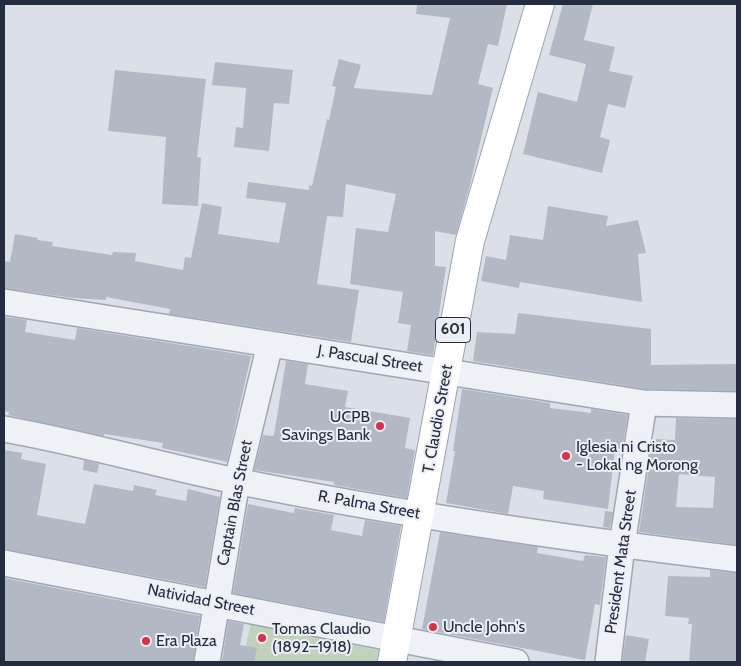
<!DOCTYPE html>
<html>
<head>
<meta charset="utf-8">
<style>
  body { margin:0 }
  #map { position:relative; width:741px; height:666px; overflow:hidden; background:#dbe0e8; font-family:Cabin,sans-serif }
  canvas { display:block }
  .frame { position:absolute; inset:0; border:5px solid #242d3f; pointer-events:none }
</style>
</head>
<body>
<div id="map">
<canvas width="741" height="666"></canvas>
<div class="frame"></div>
</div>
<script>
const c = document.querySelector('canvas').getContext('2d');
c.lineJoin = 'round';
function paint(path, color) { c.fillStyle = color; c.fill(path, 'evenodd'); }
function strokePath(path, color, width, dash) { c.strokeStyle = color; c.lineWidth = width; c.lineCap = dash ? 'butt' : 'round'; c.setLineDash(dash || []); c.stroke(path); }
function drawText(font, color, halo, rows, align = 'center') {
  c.font = font + ' Cabin,sans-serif'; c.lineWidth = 4; c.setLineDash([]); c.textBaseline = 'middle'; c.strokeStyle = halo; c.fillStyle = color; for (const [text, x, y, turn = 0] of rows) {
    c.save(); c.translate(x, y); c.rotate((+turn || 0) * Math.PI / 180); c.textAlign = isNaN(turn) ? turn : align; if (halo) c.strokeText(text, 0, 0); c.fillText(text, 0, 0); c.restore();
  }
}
paint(new Path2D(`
  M251 623 387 652 385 662H242Z`), '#c1d2bc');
paint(new Path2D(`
  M417 4H507L498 46 488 44 478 84 493 88 470 185 456 235 435 231V266L446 267 433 355 407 351 411 325 398 323 403 292 350 284 356 228 388 232 396 194 346 184 343 217 327 216 317 284 359 290 351 342 169 314 170 309 106 297V300L73 298 4 288V261L10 262 15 234 38 238 37 240 53 242 52 246 112 255 113 252 136 253 135 261 183 270 185 257 191 258 202 203 222 207 218 234 279 243 286 203 246 198 248 182 309 190V185L312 186 327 119 329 120 336 87 332 86 339 59 361 65 354 88 432 95 450 18 416 14Z
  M563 4H593L584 40 615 47 609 71 633 76 625 108 608 104 600 137 610 140 602 173 523 154 538 92 577 102 586 64 549 55Z
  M215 62 293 70 289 104 274 103 269 151 234 147 236 127 243 128 246 88 212 85Z
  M115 70 206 79 197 157 201 158 198 206 162 204 166 137 108 131Z
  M548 206 608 216 606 226 638 220 646 253 638 254 642 302 520 282 519 288 481 281 486 256 506 260 510 235 543 240Z
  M518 313 651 329V365L737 364V391L645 389 473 361 477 332 515 334Z
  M5 317 27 320 25 332 75 340 77 328 251 356 227 462 162 448 163 443 104 434V436L8 415 9 412 4 411Z
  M286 361 308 364 305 384 348 391 345 407 410 418 405 448 415 450 407 498 334 485V482L254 470 263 435 272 436 274 435Z
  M462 389 550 403V408L591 413V409L628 415 622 449 615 448 608 509 543 499 544 491 513 486 508 514 446 503 455 451H453Z
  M676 418 737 419V545L639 532 653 439 675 440ZM679 474 715 477 713 508 676 507Z
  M4 450 22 453 21 459 46 464 37 515 85 524 94 484 133 491 134 485 157 490 155 495 186 501 188 489 220 497 205 587 4 549Z
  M84 460 99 464 97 473 83 470Z
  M248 504 294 513 295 508 334 515 331 530 362 536 365 520 401 526 384 622 233 593Z
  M605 511 613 512 610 528 603 527Z
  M440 532 538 547 537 553 583 561 585 555 606 557 600 605 595 604 585 660 422 629Z
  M710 570 737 573V662H689L692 624H688L689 618 665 616 668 576 710 577Z
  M4 578 200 616 193 662H4Z
  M228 621 244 624 240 645 257 648 254 662H222Z
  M626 635 649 639 645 662H622Z`), '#b2b9c5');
const minor = new Path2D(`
  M4 302 644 403 737 405
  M4 429C82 443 159 465 236 481 402 515 570 539 737 559
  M4 563 516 662
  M207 662 237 481 270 344
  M608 662 622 545 644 403`);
const major = new Path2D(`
  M392 662 470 241 540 4`);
strokePath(minor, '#a0a7b2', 28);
strokePath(major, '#9aa4b5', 30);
strokePath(minor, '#eef1f6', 25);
strokePath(major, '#fff', 28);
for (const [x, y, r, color] of [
  [380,426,5,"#dc3148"],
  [566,456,5,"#dc3148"],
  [433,627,5,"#dc3148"],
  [262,638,5,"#dc3148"],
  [146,641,5,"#dc3148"]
]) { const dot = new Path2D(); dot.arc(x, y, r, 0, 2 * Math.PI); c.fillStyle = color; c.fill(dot); strokePath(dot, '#ebeff5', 2); }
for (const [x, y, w] of [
  [453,330,35]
]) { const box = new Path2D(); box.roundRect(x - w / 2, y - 12.5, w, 25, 4); c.fillStyle = '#ebeff5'; c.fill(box); strokePath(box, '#242d3f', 1); }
drawText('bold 15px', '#242d3f', null, [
  ["601",453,330]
]);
drawText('16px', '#242d3f', '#ebeff5', [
  ["J. Pascual Street",370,359,9],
  ["T. Claudio Street",438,419,-80],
  ["Captain Blas Street",235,503,-79],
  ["R. Palma Street",369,505,10],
  ["President Mata Street",621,562,-82],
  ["Natividad Street",201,600,11]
]);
drawText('16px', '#242d3f', '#ebeff5', [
  ["UCPB",370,417,"right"],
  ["Savings Bank",370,435,"right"],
  ["Iglesia ni Cristo",576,447],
  ["- Lokal ng Morong",576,465],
  ["Uncle John's",443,627],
  ["Tomas Claudio",272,629],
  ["(1892–1918)",272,647],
  ["Era Plaza",156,641]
], 'left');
</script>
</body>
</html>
